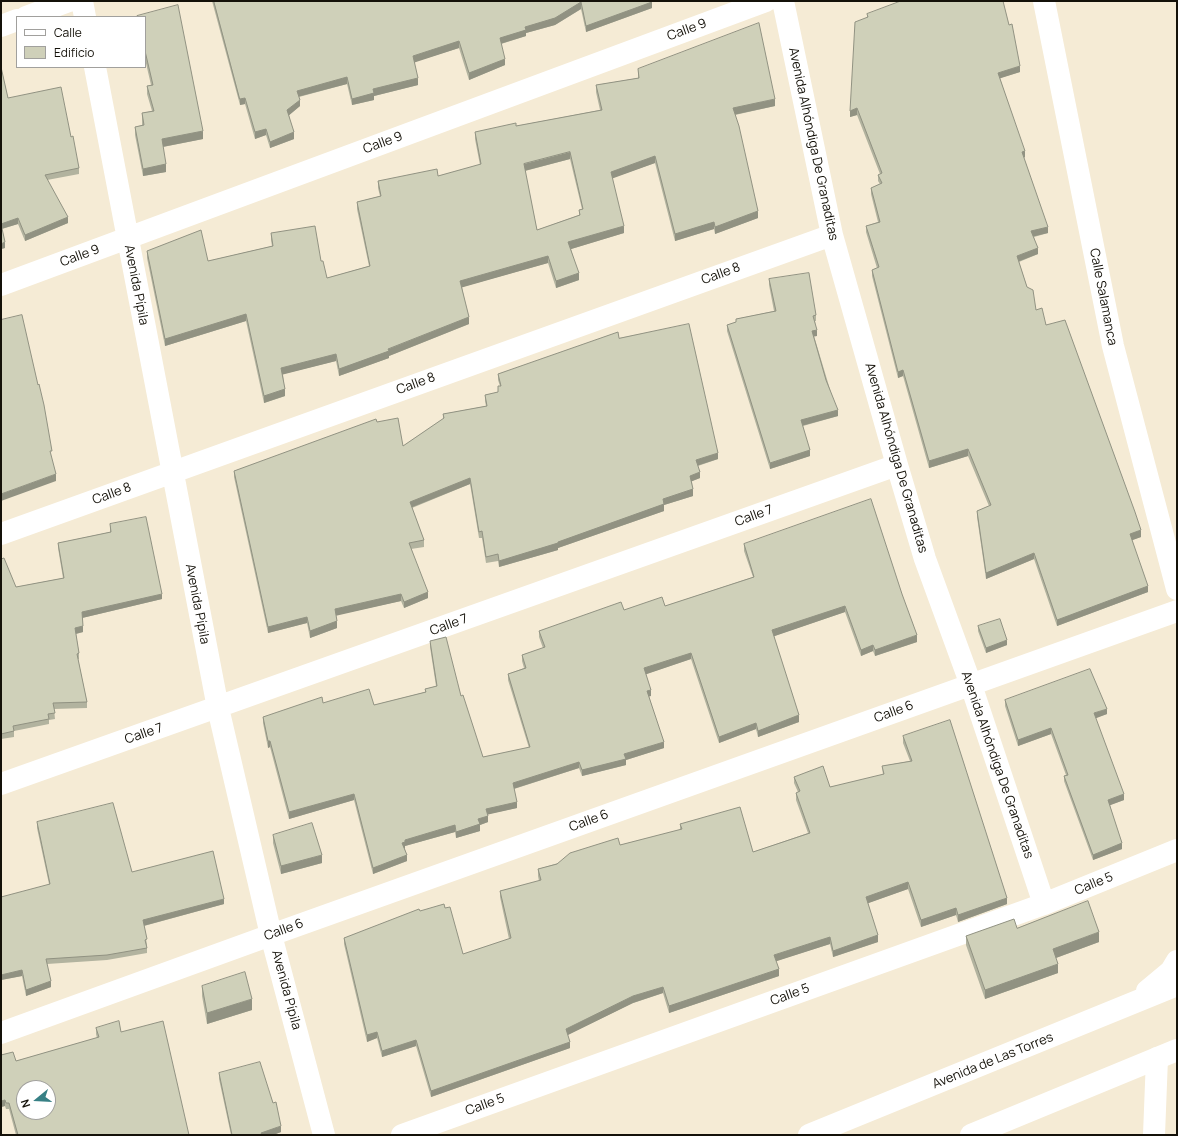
<!DOCTYPE html>
<html>
<head>
<meta charset="utf-8">
<style>
  body { margin:0 }
  #map { position:relative; width:1178px; height:1136px; overflow:hidden; background:#f5ebd5; font-family:Manrope,sans-serif }
  canvas { display:block }
  .frame { position:absolute; inset:0; border:2px solid #141109; pointer-events:none }
  .legend { position:absolute; left:16px; top:16px; width:130px; height:52px; box-sizing:border-box; background:#fff; border:1px solid #a1a09d; margin:0; padding:5px 7px; list-style:none; font-size:12px; color:#141109 }
  .legend li { display:flex; align-items:center; gap:8px; height:20px }
  .legend b { width:20px; border:1px solid #a1a09d }
  .north { position:absolute; left:16px; top:1080px; width:40px; height:40px; box-sizing:border-box; background:#fff; border:1px solid #a1a09d; border-radius:50%; rotate:252deg; font-size:11px; font-weight:700; line-height:16px; text-align:center; color:#141109 }
  .north::after { content:''; display:block; margin:auto; width:14px; height:18px; background:#378085; clip-path:polygon(50% 0,100% 100%,50% 72%,0 100%) }
</style>
</head>
<body>
<div id="map">
<canvas width="1178" height="1136"></canvas>
<div class="frame"></div>
<ul class="legend">
<li><b style="height:5px;background:#fff"></b>Calle</li>
<li><b style="height:11px;background:#cfd0b9"></b>Edificio</li>
</ul>
<div class="north">N</div>
</div>
<script>
const c = document.querySelector('canvas').getContext('2d');
c.lineJoin = 'round';
function strokePath(path, color, width, dash) { c.strokeStyle = color; c.lineWidth = width; c.lineCap = dash ? 'butt' : 'round'; c.setLineDash(dash || []); c.stroke(path); }
function paint(path, color) { c.fillStyle = color; c.fill(path, 'evenodd'); }
function drawText(font, color, halo, rows, align = 'center') {
  c.font = font + ' Manrope,sans-serif'; c.lineWidth = 3.5; c.setLineDash([]); c.textBaseline = 'middle'; c.strokeStyle = halo; c.fillStyle = color; for (const [text, x, y, turn = 0] of rows) {
    c.save(); c.translate(x, y); c.rotate((+turn || 0) * Math.PI / 180); c.textAlign = isNaN(turn) ? turn : align; if (halo) c.strokeText(text, 0, 0); c.fillText(text, 0, 0); c.restore();
  }
}
strokePath(new Path2D(`
  M82 1 85 17
  M783 1 832 235 897 465 925 559 971 685 1044 904
  M1044 1 1113 346 1177 589
  M26 17 69 1
  M1 26 17 20
  M95 67 218 708 271 935 324 1135
  M1 285 766 1
  M1 534 832 235
  M1 784 897 465
  M1 1033 271 935 1177 611
  M402 1135 1044 904 1177 850
  M1154 1135 1157 1058`), '#fff', 22);
strokePath(new Path2D(`
  M1147 991 1171 971 1177 961
  M809 1135 1177 985
  M971 1135 1177 1050`), '#fff', 22);
paint(new Path2D(`
  M212 1H652V8L586 32 581 9 555 25 526 33V36L501 44 505 65 469 80 459 48 414 62 418 85 374 96V100L352 105 347 84 299 97 300 106 289 115 294 139 270 148 266 135 255 139 245 104 240 105Z
  M867 14 1020 72 1000 78 1025 157 1024 158 1048 233 1034 237 1038 254 1019 262 1027 287 1036 310 1046 325 1141 537 1132 540 1148 592 1057 626 1034 559 986 579 977 517V511L989 506 968 456 929 468 903 376 898 378 872 276V270L877 268 866 232V226L878 222 871 194V188L880 184 878 181V175L880 174 857 115 850 117 867 18Z
  M145 17 203 139 163 147 166 172 143 176 135 135V127L142 125V113L152 111 147 94V86L151 85 145 59Z
  M1 67 8 98 71 137 79 168V174L47 180 68 223 25 241 18 224 2 229 5 248 1 249Z
  M638 69 775 106 735 115 758 218 715 234 714 229 675 241 655 163 612 178 624 233 571 249 579 280 556 288 548 263 462 287 469 324 389 356V358L339 376 336 361 283 374 285 396 264 403 246 321 165 346 147 258V251L208 261 272 246 271 240V233L321 261 327 278 369 266 357 209V202L380 196 378 188V181L438 176 480 165 475 139V132L516 126 600 110 596 92V85L638 78ZM570 159 582 209 579 210V215L537 230 525 171Z
  M769 279 816 315V321H815L817 336H814L838 416 803 426 810 456 770 469 727 331V325L736 322V319L774 311 769 285Z
  M619 338 718 459 698 466 700 478 692 481 693 496 664 505V511L558 548V550L499 567 498 561 486 563 482 538H479L470 484 412 508 424 540V547L411 549 428 598 404 608 401 601 336 615 337 628 310 638 307 623 268 633 234 477V471L377 422 403 446 443 419V414L486 406 485 401V395L498 392V386H500L498 380V374Z
  M110 524 162 599 82 618 83 632 76 634 79 653V659H78L87 702V708L54 709 55 719 49 720V724L14 731V737L1 739V559L16 587 63 578 58 548V543L110 532Z
  M744 544 917 642 875 656 873 651 861 656 845 612 774 636 799 722 758 737 756 729 719 743 691 659 646 674 651 696H649L664 748 626 760V765L582 776 579 768 514 789 517 808 488 814V822L480 825V831L456 838 455 832 405 846V849L407 861 373 874 354 800 289 819 270 747 268 748 263 723V717L323 703 374 705 425 692V689L436 686 430 647V641L461 696 483 757 529 748 508 680V674L524 668 522 661V655L543 648 539 637V631L624 610 665 606 753 577 744 551Z
  M978 626 1007 645 986 653 978 631Z
  M1005 700 1107 714 1095 718 1124 800 1110 805 1122 849 1093 860 1064 781V776L1066 775 1051 734 1018 746 1005 706Z
  M903 736 1007 904 958 922 956 915 921 927 908 889 868 903 878 942 833 957 830 944 776 961 779 976 669 1013 663 993 633 1003 567 1035 570 1048 431 1097 416 1046 382 1057 377 1038 367 1042 344 944V938L420 911 463 954 509 939 500 897V891L539 881 538 876V869L620 845 680 830V824L753 852 808 833 796 800V793L798 792 794 783V777L830 787 883 775 882 766 910 761 903 743Z
  M37 822 132 872 224 904 144 926 147 945V953L107 960 47 964 51 987 26 996 22 976 1 980 49 884 37 828Z
  M273 835 322 863 281 874 273 843Z
  M1017 928 1099 942 1056 958 1058 973 985 999 966 945V936Z
  M202 986 252 1010 207 1024 202 996Z
  M96 1028 121 1032 189 1135H16L9 1109H6L5 1106 1 1107 16 1061 97 1038 96 1034Z
  M219 1073 281 1132 273 1135H231L219 1079Z`), '#b2b39f');
paint(new Path2D(`
  M581 2V9L555 25 526 33V36L500 44V38Z
  M652 2V8L586 32V26Z
  M459 41V48L413 63V56Z
  M505 59V65L469 80V73Z
  M1020 66V72L998 79V73Z
  M347 77V84L297 97V91Z
  M418 78V85L374 96V100L352 105V99L373 89Z
  M245 98V104L240 105V99Z
  M775 99V106L733 115V108Z
  M300 100V106L287 117V110Z
  M857 108V115L850 117V111Z
  M266 129V135L255 139V132Z
  M203 131V139L162 147V139Z
  M294 132V139L270 148V142Z
  M1025 151V157L1022 158V152Z
  M570 152V159L524 171V164Z
  M655 156V163L611 179V172Z
  M166 164V172L143 176V169Z
  M758 211V218L715 234V227Z
  M68 217V223L25 241V235Z
  M18 218V224L1 229V224Z
  M714 222V229L675 241V234Z
  M624 226V233L568 250V242Z
  M1048 227V233L1031 237V231Z
  M5 242V248L1 249V244Z
  M1038 248V254L1017 262V256Z
  M548 256V263L460 288V281Z
  M579 273V280L556 288V281Z
  M246 314V321L165 346V339Z
  M469 317V324L389 356V358L339 376V369Z
  M817 330V336L812 337V331Z
  M336 354V361L281 375V368Z
  M903 370V376L898 378V372Z
  M285 389V396L264 403V396Z
  M838 410V416L801 426V420Z
  M968 449V456L929 468V461Z
  M810 450V456L770 469V463Z
  M718 453V459L696 466V460Z
  M700 472V478L690 482V476Z
  M56 474V481L1 501V494Z
  M470 478V484L410 508V502Z
  M693 489V496L664 505V511L558 548V550L499 567V561L663 499Z
  M1141 530V537L1130 541V534Z
  M1034 553V559L986 579V573Z
  M1148 586V592L1057 626V620Z
  M428 592V598L404 608V602Z
  M162 594V599L82 618V612Z
  M401 594V601L335 616V609Z
  M845 606V612L772 637V630Z
  M307 617V623L268 633V627Z
  M337 621V628L310 638V631Z
  M83 626V632L75 634V628Z
  M917 635V642L875 656V650Z
  M1007 640V645L986 653V648Z
  M873 645V651L861 656V650Z
  M691 653V659L644 675V668Z
  M651 690V696L647 697V691Z
  M1107 709V714L1094 719V713Z
  M799 715V722L758 737V731Z
  M756 723V729L719 743V737Z
  M1051 728V734L1018 746V740Z
  M268 741H270V747L268 748Z
  M664 742V748L626 760V765L582 776V770L624 754Z
  M579 762V768L513 789V783Z
  M354 794V800L289 819V812Z
  M1124 794V800L1108 806V800Z
  M517 802V808L486 815V809Z
  M488 816V822L480 825V831L456 838V832L478 819Z
  M455 825V832L405 846V848L402 849V843L405 840Z
  M1122 843V849L1093 860V855Z
  M322 855V863L281 874V866Z
  M407 855V861L373 874V868Z
  M908 882V889L866 904V897Z
  M1007 898V904L958 922V915Z
  M224 899V904L143 926V920Z
  M956 908V915L921 927V920Z
  M1099 932V942L1053 959V949Z
  M878 935V942L833 957V951Z
  M830 937V944L774 962V955Z
  M1058 964V973L985 999V990Z
  M779 969V976L669 1013V1006Z
  M22 970V976L1 980V975Z
  M51 981V987L26 996V990Z
  M663 987V993L633 1003 566 1036V1029L633 996Z
  M252 999V1010L207 1024V1013Z
  M377 1032V1038L367 1042V1035Z
  M416 1040V1046L382 1057V1051Z
  M570 1042V1048L431 1097V1091Z
  M5 1100V1106L1 1107V1101Z
  M281 1126V1132L273 1135H261V1133Z`), '#919282');
const building = new Path2D(`
  M214 1H652V2L586 26 581 2 555 18 525 27 526 30 500 38 505 59 469 73 459 41 413 56 418 78 373 89 374 93 352 99 347 77 297 91 300 100 287 110 294 132 270 142 266 129 255 132 245 98 240 99Z
  M901 1H1003L1009 25 1012 24 1020 66 998 73 1025 151 1022 152 1048 227 1031 231 1038 248 1017 256 1027 287 1033 290 1036 310 1042 308 1046 325 1065 320 1135 512 1141 530 1130 534 1148 586 1057 620 1034 553 986 573 977 511 991 505 968 449 929 461 903 370 898 372 872 270 879 267 866 226 880 222 871 188 882 183 878 175 882 173 857 108 850 111 855 22 868 17 867 14Z
  M178 5 203 131 162 139 166 164 143 169 135 127 144 125 142 113 154 111 147 86 153 85 145 51V17H137V16Z
  M759 23 775 99 733 108 739 126 758 211 715 227 714 222 675 234 655 156 611 172 624 226 568 242 579 273 556 281 548 256 460 281 469 317 388 349 389 351 339 369 336 354 281 368 285 389 264 396 246 314 165 339 147 251 201 230 208 261 273 246 271 233 315 226 321 261H323L327 278 370 266 357 202 381 196 378 181 437 169 438 176 481 164 475 132 516 123V126L602 110 596 85 639 78 638 69ZM570 152 583 209 579 210 580 215 537 230 524 164Z
  M1 67 8 98 61 87 71 137 73 136 79 168 45 175 68 217 25 235 18 218 1 224Z
  M1 224 5 242 1 244Z
  M809 273 816 315 813 316 817 330 812 331 826 380 838 410 801 420 810 450 770 463 727 325 736 322V319L776 311 769 279Z
  M22 315 38 385 39 384 44 405 52 451H50L56 474 1 494V320Z
  M689 324 718 453 696 460 700 472 690 476 693 489 663 499 664 504 558 542V543L499 561 498 554 486 557 482 531 479 532 470 478 410 502 424 540 409 543 428 592 404 602 401 594 335 609 337 621 310 631 307 617 268 627 234 471 376 419 377 422 398 418 403 446 444 418 443 414 487 406 485 395 498 392V386H501L498 374 618 332 619 338Z
  M871 499 902 594 917 635 875 650 873 645 861 650 845 606 772 630 799 715 758 731 756 723 719 737 691 653 644 668 651 690 647 691 664 742 624 754 626 759 582 770 579 762 513 783 517 802 486 809 488 816 478 819 480 824 456 832 455 825 405 840V842L402 843 407 855 373 868 354 794 289 812 270 741H268L263 717 322 697 323 703 369 689 374 705 426 692 425 689 437 686 430 641 446 637 461 696 463 695 483 757 530 747 508 674 526 668 522 655 545 647 539 631 621 602 624 610 662 597 665 606 754 577 744 544Z
  M146 517 162 594 82 612 83 626 75 628 79 653 77 654 87 702 53 703 55 713 48 714 49 719 13 726 14 731 1 734V559L4 558 16 587 64 578 58 543 111 532 110 524Z
  M1000 619 1007 640 986 648 978 626Z
  M1090 669 1107 709 1094 713 1124 794 1108 800 1122 843 1093 855 1064 776 1068 775 1051 728 1018 740 1005 700Z
  M950 720 1007 898 958 915 956 908 921 920 908 882 866 897 878 935 833 951 830 937 774 955 779 969 669 1006 663 987 633 996 566 1029 570 1042 431 1091 416 1040 382 1051 377 1032 367 1035 344 938 419 909 420 911 444 904 445 908 450 907 463 954 511 938 500 891 541 880 538 869 557 864 570 853 618 838 620 845 682 829 680 824 740 807 753 852 810 833 796 793 800 791 794 777 823 766 830 787 884 774 882 766 912 761 903 736Z
  M113 803 132 872 213 851 224 899 143 920 147 939 145 940 147 948 107 955 46 959 51 981 26 990 22 970 1 975V897L50 884 37 822Z
  M312 823 322 855 281 866 273 835Z
  M1088 901 1099 932 1053 949 1058 964 985 990 966 936 1014 919 1017 928Z
  M245 972 252 999 207 1013 202 986Z
  M119 1021 121 1032 163 1021 189 1135H18L9 1103H6L5 1100 1 1101V1055L13 1052 16 1061 99 1037 96 1028ZM24 1088H48V1112H24Z
  M260 1062 273 1103 276 1102 281 1126 261 1133 262 1135H232L219 1073Z`);
paint(building, '#cfd0b9');
strokePath(building, '#919282', 1);
drawText('13px', '#141109', '#fff', [
  ["Calle 9",687,30,-20],
  ["Calle 9",383,143,-20],
  ["Avenida Alhóndiga De Granaditas",813,144,78],
  ["Calle 9",80,256,-20],
  ["Calle 8",721,274,-20],
  ["Avenida Pípila",136,285,79],
  ["Calle Salamanca",1103,297,79],
  ["Calle 8",416,384,-20],
  ["Avenida Alhóndiga De Granaditas",896,458,74],
  ["Calle 8",112,494,-20],
  ["Calle 7",754,516,-20],
  ["Avenida Pípila",197,604,79],
  ["Calle 7",449,625,-20],
  ["Calle 6",894,712,-20],
  ["Calle 7",144,734,-19],
  ["Avenida Alhóndiga De Granaditas",997,765,71],
  ["Calle 6",589,821,-20],
  ["Calle 5",1094,884,-22],
  ["Calle 6",284,930,-20],
  ["Avenida Pípila",286,990,75],
  ["Calle 5",790,995,-20],
  ["Avenida de Las Torres",993,1061,-22],
  ["Calle 5",485,1105,-20]
]);
</script>
</body>
</html>
